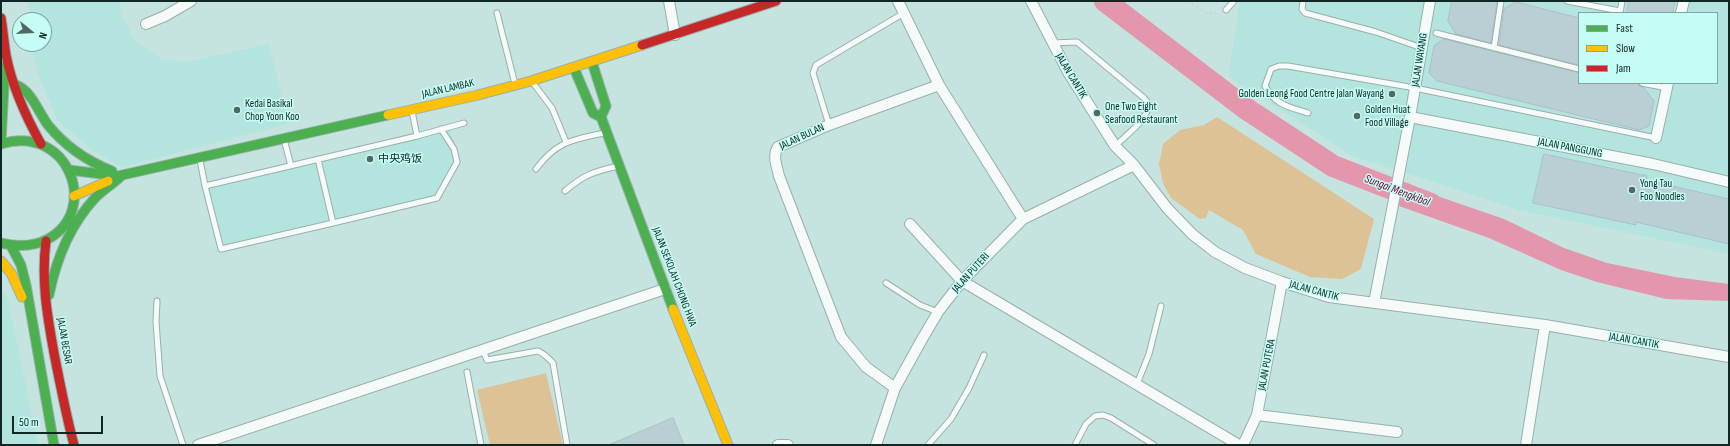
<!DOCTYPE html>
<html>
<head>
<meta charset="utf-8">
<style>
  body { margin:0 }
  #map { position:relative; width:1730px; height:446px; overflow:hidden; background:#c5e3df; font-family:"Sofia Sans Condensed",sans-serif }
  canvas { display:block }
  .frame { position:absolute; inset:0; border:2px solid #112724; pointer-events:none }
  .legend { position:absolute; left:1578px; top:12px; width:140px; height:72px; box-sizing:border-box; background:#c5fdf5; border:1px solid #7da7a1; margin:0; padding:5px 7px; list-style:none; font-size:12px; color:#112724 }
  .legend li { display:flex; align-items:center; gap:8px; height:20px }
  .legend b { width:20px; border:1px solid #7da7a1 }
  .north { position:absolute; left:12px; top:12px; width:40px; height:40px; box-sizing:border-box; background:#c5fdf5; border:1px solid #7da7a1; border-radius:50%; rotate:108deg; font-size:11px; font-weight:700; line-height:16px; text-align:center; color:#112724 }
  .north::after { content:''; display:block; margin:auto; width:14px; height:18px; background:#506965; clip-path:polygon(50% 0,100% 100%,50% 72%,0 100%) }
  .scale { position:absolute; left:12px; top:416px; width:91px; height:18px; box-sizing:border-box; border:2px solid #112724; border-top:0; padding-left:5px; font-size:12px; line-height:14px; white-space:nowrap; color:#112724; -webkit-text-stroke:3px #c5fdf5; paint-order:stroke }
</style>
</head>
<body>
<div id="map">
<canvas width="1730" height="446"></canvas>
<div class="frame"></div>
<ul class="legend">
<li><b style="height:5px;background:#4caf50"></b>Fast</li>
<li><b style="height:5px;background:#ffc107"></b>Slow</li>
<li><b style="height:5px;background:#c62828"></b>Jam</li>
</ul>
<div class="north">N</div>
<div class="scale">50 m</div>
</div>
<script>
const context = document.querySelector('canvas').getContext('2d');
context.lineJoin = 'round';
function fillPath(path, color) {
  context.fillStyle = color;
  context.fill(path, 'evenodd');
}
function stroke(path, color, width, dash) {
  context.strokeStyle = color;
  context.lineWidth = width;
  context.lineCap = dash ? 'butt' : 'round';
  context.setLineDash(dash || []);
  context.stroke(path);
}
function drawText(font, color, halo, rows, align = 'center') {
  context.font = font + ' "Sofia Sans Condensed","Noto Sans SC",sans-serif';
  context.lineWidth = 3;
  context.setLineDash([]);
  context.textBaseline = 'middle';
  context.strokeStyle = halo;
  context.fillStyle = color;
  for (const [text, x, y, turn = 0] of rows) {
    context.save();
    context.translate(x, y);
    context.rotate((+turn || 0) * Math.PI / 180);
    context.textAlign = isNaN(turn) ? turn : align;
    if (halo) context.strokeText(text, 0, 0);
    context.fillText(text, 0, 0);
    context.restore();
  }
}
fillPath(new Path2D(`
  M28 1H120L121 15 136 42 163 60 188 62 269 44 288 124 121 167 92 150 58 121 35 67 32 44H44V20H30Z
  M1240 1H1729V254L1519 210 1350 155 1228 76ZM1579 13H1717V83H1579Z
  M449 125 459 162 438 201 218 252 201 184Z
  M1 290 7 296 38 445H1Z`), '#b3e5de');
fillPath(new Path2D(`
  M1217 117 1374 219 1361 269 1342 279 1310 277 1256 254 1243 230 1209 210 1206 218 1200 219 1171 198 1163 183 1159 164 1163 144 1180 130 1204 125Z
  M546 373 563 445H490L477 390Z`), '#ddc296');
fillPath(new Path2D(`
  M1405 185 1504 219 1564 248 1607 263 1675 277 1729 284V301L1666 299 1597 282 1561 270 1489 238 1399 206Z`), '#e496ad');
stroke(new Path2D(`
  M1105 1 1245 108 1333 166 1431 204`), '#e496ad', 22);
const building = new Path2D(`
  M1452 1H1497L1491 43 1456 34 1448 21Z
  M1629 1H1675L1673 13H1627Z
  M1516 2 1579 18V65L1499 45 1504 9Z
  M1444 39 1579 73V83H1638L1640 86 1644 88 1654 101 1649 126 1639 130 1437 81 1429 73 1434 46Z
  M1544 154 1647 176 1646 180 1729 199V244L1636 222V225L1533 203Z
  M673 418 684 445H609Z`);
fillPath(building, '#bacfd4');
stroke(building, '#acc0c5', 1);
const lane = new Path2D(`
  M1303 1 1302 9 1305 13 1376 32 1422 48
  M1567 1 1620 11
  M1226 10 1234 1
  M497 13 515 84
  M1620 13 1622 1
  M1436 33 1579 69
  M1052 43 1077 42 1144 98 1149 104C1147 121 1126 135 1115 146
  M1494 48 1501 1
  M533 83 552 108 566 142
  M1642 83 1667 88
  M1308 113C1289 107 1275 105 1265 86L1271 69 1279 66H1288L1415 88 1656 138
  M829 125 813 73 816 65 904 13
  M417 136 464 123
  M284 139 291 166
  M318 159 333 223 437 198 457 162 454 149 441 129
  M200 160 205 186 417 136 412 111
  M536 169C557 141 572 140 604 133
  M205 186 221 249 333 223
  M565 191C585 174 593 172 618 166
  M886 283 920 305 938 312
  M157 301 156 322 160 376 183 445
  M483 350 487 360 538 351C545 354 548 358 553 363L567 445
  M467 372 481 445
  M1137 384 1149 354 1161 306
  M928 445 951 419 969 388 984 355
  M1075 445 1086 424 1095 416 1103 415 1111 418 1154 445`);
const street = new Path2D(`
  M669 1 675 35
  M898 1 939 85
  M1031 1 1068 72 1115 146 1134 165 1167 208 1192 234 1215 252 1245 268 1282 282 1329 297 1545 325 1729 357
  M1681 13 1684 1
  M146 24 165 16 191 1
  M1410 117 1653 164 1729 182
  M1656 138 1668 83
  M910 224 962 281 1239 445
  M1374 303 1410 117 1430 1
  M895 388 866 367 841 337 779 176C777 166 772 156 778 147L829 125 939 85 1023 219
  M1257 415 1397 432
  M198 445 665 289
  M778 445H788
  M876 445 895 388 921 341 938 312 962 281 1023 219 1134 165
  M1243 445 1257 415 1282 282
  M1526 445 1545 325`);
const fast = new Path2D(`
  M592 62 606 106 601 117 673 309
  M574 68 593 113 601 117
  M16 85C32 91 38 112 48 125 65 146 87 161 112 171
  M1 142 5 66
  M1 144C68 123 101 210 48 239 33 247 18 247 1 243
  M69 170 118 176 388 115
  M11 246 21 265 26 285 54 445
  M49 295C56 260 70 225 95 198 103 190 113 184 121 176`);
const slow = new Path2D(`
  M388 115 478 95 531 81 642 45
  M74 196 108 181
  M1 261 11 273 22 297
  M673 309 728 445`);
const jam = new Path2D(`
  M1 18C3 30 4 43 6 55 12 86 26 117 41 144
  M642 45 776 1
  M46 241C41 279 47 315 54 353 60 384 66 415 74 445`);
stroke(lane, '#98b0ac', 7);
stroke(street, '#98b0ac', 12);
stroke(fast, '#98b0ac', 11);
stroke(slow, '#98b0ac', 11);
stroke(jam, '#98b0ac', 11);
stroke(new Path2D(`
  M1188 1 1206 13H1219`), '#cbd4d2', 2, [2, 3]);
stroke(lane, '#f6fbfa', 5);
stroke(street, '#f6fbfa', 10);
stroke(fast, '#4caf50', 9);
stroke(slow, '#ffc107', 9);
stroke(jam, '#c62828', 9);
for (const [x, y, r, color] of [
  [1392,94,4,"#506965"],
  [237,110,4,"#506965"],
  [1097,113,4,"#506965"],
  [1357,116,4,"#506965"],
  [370,159,4,"#506965"],
  [1632,190,4,"#506965"]
]) {
  const dot = new Path2D();
  dot.arc(x, y, r, 0, 2 * Math.PI);
  context.fillStyle = color;
  context.fill(dot);
  stroke(dot, '#c5fdf5', 1.5);
}
drawText('11px', '#112724', '#c5fdf5', [
  ["JALAN WAYANG",1420,60,-81],
  ["JALAN CANTIK",1071,76,59],
  ["JALAN LAMBAK",448,89,-13],
  ["JALAN BULAN",802,137,-25],
  ["JALAN PANGGUNG",1570,148,11],
  ["JALAN PUTERI",971,273,-48],
  ["JALAN SEKOLAH CHONG HWA",674,277,69],
  ["JALAN CANTIK",1314,291,15],
  ["JALAN BESAR",64,341,80],
  ["JALAN CANTIK",1634,341,10],
  ["JALAN PUTERA",1267,365,-79]
]);
drawText('11px', '#112724', '#c5fdf5', [
  ["Golden Leong Food Centre Jalan Wayang",1384,94,"right"],
  ["Kedai Basikal",245,104],
  ["Chop Yoon Koo",245,117],
  ["One Two Eight",1105,107],
  ["Seafood Restaurant",1105,120],
  ["Golden Huat",1365,110],
  ["Food Village",1365,123],
  ["中央鸡饭",378,159],
  ["Yong Tau",1640,184],
  ["Foo Noodles",1640,197]
], 'left');
drawText('italic 12px', '#790136', '#c5fdf5', [
  ["Sungai Mengkibol",1397,191,21]
]);
</script>
</body>
</html>
